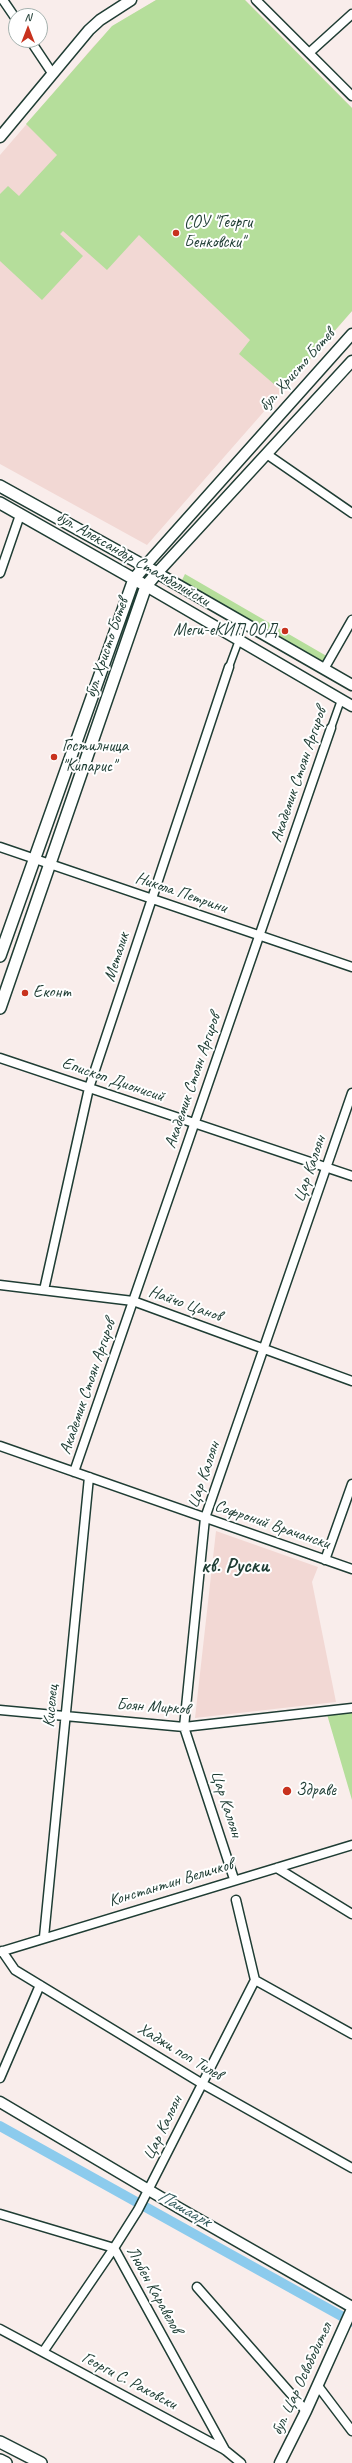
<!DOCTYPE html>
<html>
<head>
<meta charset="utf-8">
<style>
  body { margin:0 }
  #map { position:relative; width:352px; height:2463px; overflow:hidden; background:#f9edeb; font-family:Caveat,sans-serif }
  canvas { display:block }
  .north { position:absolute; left:8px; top:8px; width:40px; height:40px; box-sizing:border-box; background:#fff; border:1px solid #a5b1ae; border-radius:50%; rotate:0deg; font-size:11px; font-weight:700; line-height:16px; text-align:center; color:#1f3d34 }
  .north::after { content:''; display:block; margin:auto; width:14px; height:18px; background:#c8321e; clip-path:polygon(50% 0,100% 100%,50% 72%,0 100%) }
</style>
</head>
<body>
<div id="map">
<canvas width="352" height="2463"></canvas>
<div class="north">N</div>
</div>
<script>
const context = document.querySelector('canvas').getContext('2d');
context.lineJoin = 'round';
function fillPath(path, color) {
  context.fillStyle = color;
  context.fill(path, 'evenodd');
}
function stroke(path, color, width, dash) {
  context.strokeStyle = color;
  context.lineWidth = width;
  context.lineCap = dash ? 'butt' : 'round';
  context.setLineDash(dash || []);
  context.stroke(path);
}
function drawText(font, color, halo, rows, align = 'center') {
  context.font = font + ' Caveat,sans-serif';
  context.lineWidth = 4;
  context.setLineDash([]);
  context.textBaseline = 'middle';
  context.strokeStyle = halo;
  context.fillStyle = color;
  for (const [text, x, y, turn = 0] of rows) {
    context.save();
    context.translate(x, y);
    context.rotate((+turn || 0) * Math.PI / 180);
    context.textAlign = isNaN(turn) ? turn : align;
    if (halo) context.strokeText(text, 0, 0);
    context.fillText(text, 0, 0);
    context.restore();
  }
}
fillPath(new Path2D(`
  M156 0H245L352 108V311L147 545 0 464V155L93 47 113 26Z
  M216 1531 318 1567 312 1582 336 1702 195 1718Z`), '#f2d8d4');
fillPath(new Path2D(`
  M156 0H245L352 108V311L282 391 239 354 250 340 139 235 107 270 63 231 60 234 83 256 42 300 0 261V194L8 186 19 196 57 155 26 124 112 26Z
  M185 574 330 658 324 669 179 586Z
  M352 1708V1800L326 1711Z`), '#b5de9b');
stroke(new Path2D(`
  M0 2126 352 2322`), '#8ccbed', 10);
const pedestrian = new Path2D(`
  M229 667 239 640
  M331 728 341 700`);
const minor = new Path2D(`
  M3 0 16 19
  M256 0 352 96
  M30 40 52 73
  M309 53 352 14
  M268 455 352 513
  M0 573 20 515
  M324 669 352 620
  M0 847 352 967
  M0 1058 352 1176
  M0 1285 133 1301 352 1381
  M44 1290 89 1088 229 667
  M0 1446 352 1569
  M74 1472 331 728
  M325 1560 352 1484
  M0 1710 184 1727 352 1708
  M277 1868 352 1914
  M234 1879 184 1727 205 1518 352 1093
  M44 1937 89 1477
  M2 1951 15 1970 201 2083 352 2168
  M0 1952 352 1845
  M255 1980 352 2034
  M0 2078 40 1985
  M0 2214 114 2248 225 2450
  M197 2287 306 2411
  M0 2329 225 2450 241 2463
  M43 2352 114 2248 138 2210 255 1980 236 1900
  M318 2386 352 2431`);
const tertiary = new Path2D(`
  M0 137 89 30 100 20 131 0
  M352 361 157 573 352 685
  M145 566 352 334
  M146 586 352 706
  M0 2102 179 2208 352 2307
  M280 2463 306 2411 352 2309`);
const secondary = new Path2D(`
  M0 486 157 573 146 586 0 1008
  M0 503 141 583
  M0 956 134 579 145 566
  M0 2442 41 2463
  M0 2460 6 2463`);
stroke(pedestrian, '#1f3d34', 9);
stroke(minor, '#1f3d34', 11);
stroke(tertiary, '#1f3d34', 13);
stroke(secondary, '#1f3d34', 14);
stroke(pedestrian, '#fff', 6);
stroke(minor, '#fff', 8);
stroke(tertiary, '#fff', 10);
stroke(secondary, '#fff', 11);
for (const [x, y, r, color] of [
  [176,233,4,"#c8321e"],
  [285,631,4,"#c8321e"],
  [54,757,4,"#c8321e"],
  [25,993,4,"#c8321e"],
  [287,1791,5,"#c8321e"]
]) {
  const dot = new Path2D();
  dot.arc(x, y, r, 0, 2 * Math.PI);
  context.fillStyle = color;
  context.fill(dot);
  stroke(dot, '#fff', 1.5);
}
drawText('17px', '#1f3d34', '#fff', [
  ["СОУ \"Георги",184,223],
  ["Бенковски\"",184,243],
  ["Меги-еКИП ООД",277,631,"right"],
  ["Гостилница",62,747],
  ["\"Кипарис\"",62,767],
  ["Еконт",33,993],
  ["Здраве",296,1791]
], 'left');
drawText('17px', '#1f3d34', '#fff', [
  ["бул. Христо Ботев",297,370,-48],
  ["бул. Александър Стамболийски",133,559,30],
  ["бул. Христо Ботев",107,648,-71],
  ["Академик Стоян Аргиров",299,775,-71],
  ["Никола Петрини",181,893,19],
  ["Металик",117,957,-72],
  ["Епископ Дионисий",113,1080,19],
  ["Академик Стоян Аргиров",193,1081,-71],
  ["Цар Калоян",310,1169,-71],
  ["Найчо Цанов",185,1304,20],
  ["Академик Стоян Аргиров",88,1387,-71],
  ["Цар Калоян",204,1475,-71],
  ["Софроний Врачански",272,1525,19],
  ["Киселец",51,1706,-84],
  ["Боян Мирков",153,1707,4],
  ["Цар Калоян",226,1804,72],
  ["Константин Величков",171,1883,-17],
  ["Хаджи поп Тилев",180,2052,31],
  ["Цар Калоян",163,2128,-64],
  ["Любен Каравелов",154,2290,61],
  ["бул. Цар Освободител",302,2379,-65],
  ["Георги С. Раковски",129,2381,28]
]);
drawText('italic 18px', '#3a6062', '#fff', [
  ["Пашаарк",184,2209,29]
]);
drawText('bold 21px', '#1f3d34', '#fff', [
  ["кв. Руски",235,1566]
]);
</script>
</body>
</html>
